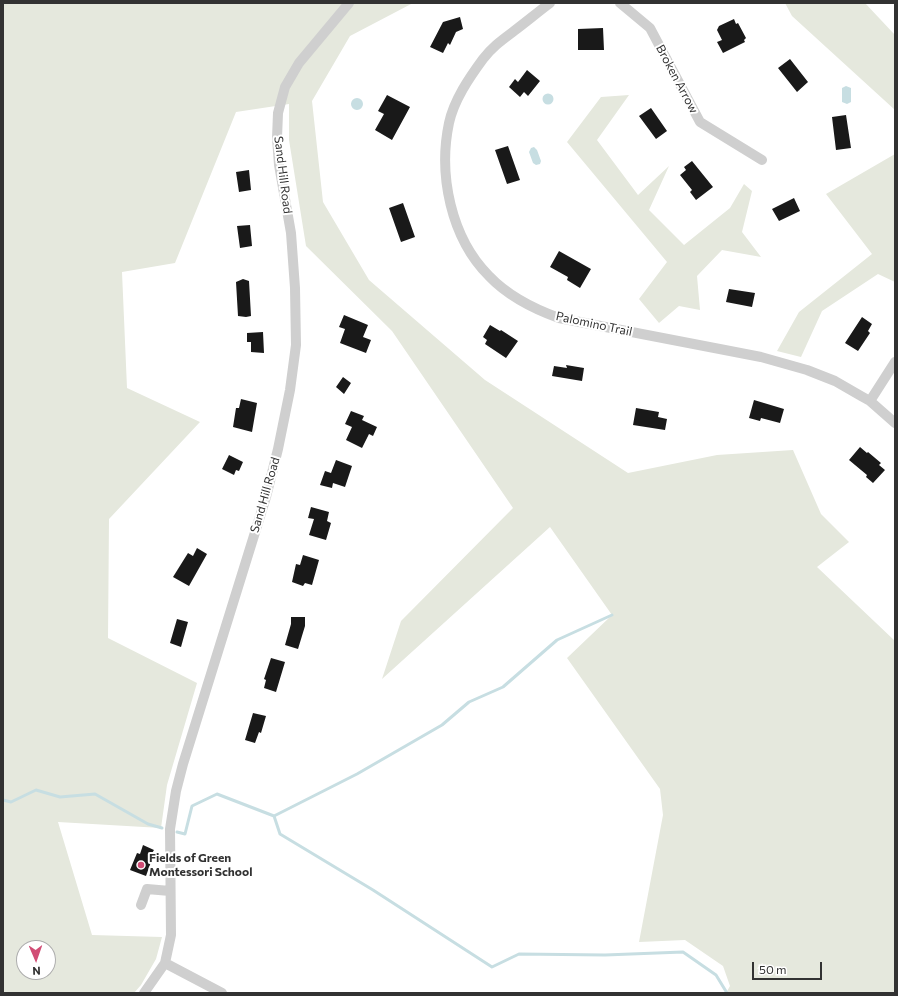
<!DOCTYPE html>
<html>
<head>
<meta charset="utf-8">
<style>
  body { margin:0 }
  #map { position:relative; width:898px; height:996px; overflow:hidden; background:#fff; font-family:Commissioner,sans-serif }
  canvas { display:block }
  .frame { position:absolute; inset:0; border:4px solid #323232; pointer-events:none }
  .north { position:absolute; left:16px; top:940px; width:40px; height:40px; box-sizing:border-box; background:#fff; border:1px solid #adadad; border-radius:50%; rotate:178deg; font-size:11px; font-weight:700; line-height:16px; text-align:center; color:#323232 }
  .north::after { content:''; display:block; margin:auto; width:14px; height:18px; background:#d14d75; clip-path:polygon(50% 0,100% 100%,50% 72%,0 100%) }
  .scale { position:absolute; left:752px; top:962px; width:70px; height:18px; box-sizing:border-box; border:2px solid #323232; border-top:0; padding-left:5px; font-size:12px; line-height:14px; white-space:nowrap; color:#323232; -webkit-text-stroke:3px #fff; paint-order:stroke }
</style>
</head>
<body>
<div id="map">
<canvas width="898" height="996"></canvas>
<div class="frame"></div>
<div class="north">N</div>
<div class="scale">50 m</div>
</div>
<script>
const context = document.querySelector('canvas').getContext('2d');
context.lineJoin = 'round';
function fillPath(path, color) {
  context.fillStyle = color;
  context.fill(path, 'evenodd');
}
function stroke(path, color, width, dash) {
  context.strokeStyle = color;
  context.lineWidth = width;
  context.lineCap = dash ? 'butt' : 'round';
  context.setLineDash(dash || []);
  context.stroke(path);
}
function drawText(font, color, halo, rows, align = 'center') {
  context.font = font + ' Commissioner,sans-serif';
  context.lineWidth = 4;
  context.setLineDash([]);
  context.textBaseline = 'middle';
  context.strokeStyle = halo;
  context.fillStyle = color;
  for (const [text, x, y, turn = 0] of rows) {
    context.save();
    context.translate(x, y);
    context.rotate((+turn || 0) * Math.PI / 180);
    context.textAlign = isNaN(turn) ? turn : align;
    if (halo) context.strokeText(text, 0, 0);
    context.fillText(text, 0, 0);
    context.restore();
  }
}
fillPath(new Path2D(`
  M3 3H413L350 36 312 101 323 202 369 280 485 380 628 473 717 455 793 450 821 514 849 542 817 567 895 641V993H726L730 986 723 966 685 940 639 942 663 815 660 789 567 658 612 615 550 527 382 679 401 621 513 508 392 331 306 246 289 140V104L236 112 175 263 122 272 127 388 200 422 109 519 108 638 197 683 167 785 161 828 58 822 92 935 162 937 156 959 141 985 134 993H3ZM24 948H48V972H24Z
  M785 3H865L895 35V110L792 16Z
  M629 95 597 140 638 195 669 166 649 210 684 245 730 208 744 184 752 191 742 232 761 257 722 250 697 276 700 310 679 306 659 323 639 299 667 262 567 142 601 97Z
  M895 154V282L878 274 822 311 801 357 777 351 799 312 872 254 826 194Z`), '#e5e8dd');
fillPath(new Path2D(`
  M846 86 851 88V102L847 104 842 102V88Z
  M542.5 99a5.5 5.5 0 1 1 11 0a5.5 5.5 0 1 1-11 0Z
  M351 104a6 6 0 1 1 12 0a6 6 0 1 1-12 0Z
  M534 147 537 150 541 161 540 164 536 165 533 163 529 152 531 148Z`), '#c7dee2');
stroke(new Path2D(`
  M3 800 11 802 36 790 60 797 95 794 148 824 162 828
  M274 816 280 834 373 890 492 967 519 954 605 955 683 952 716 975 727 993
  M177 832 185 834 192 806 217 794 274 816 357 774 442 725 469 702 503 687 557 640 612 615`), '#c7dee2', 3);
fillPath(new Path2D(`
  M460 17 463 29 456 32 450 45 448 43 443 53 430 47 443 22Z
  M734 19 736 24 738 23 746 38 744 40 745 42 723 53 717 42 722 40 717 30 719 26Z
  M603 28 604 50H578V29Z
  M790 59 808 82 797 92 778 68Z
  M527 70 540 81 528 96 524 92 520 97 509 87 515 79 518 82Z
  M387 95 410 107 392 140 375 130 384 114 378 111Z
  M651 108 667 131 656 139 639 116Z
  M846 115 851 148 836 150 832 117Z
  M508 146 520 180 507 184 495 150Z
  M692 161 713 187 696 200 690 192 692 190 680 175 686 170 684 167Z
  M249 170 251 190 239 192 236 172Z
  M794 198 800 211 779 221 772 209Z
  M403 203 415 237 401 242 389 208Z
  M250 225 252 246 240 248 237 226Z
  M559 251 591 269 580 288 567 280 568 277 550 267Z
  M243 279 249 281 251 316 246 317 238 316 236 282Z
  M729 289 755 293 752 307 726 302Z
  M344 315 368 325 363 337 371 340 366 353 340 343 345 329 339 327Z
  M862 317 872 324 868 331 870 333 858 351 845 343Z
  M490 325 500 331 501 330 518 341 506 358 485 344 487 340 483 337Z
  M263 332 264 353 251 352V342H247V333Z
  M566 365 584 368 582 381 552 376 554 366 567 368Z
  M343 377 351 383 344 394 336 387Z
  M241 399 257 403 252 432 233 427 236 408H239Z
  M754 400 784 409 780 423 761 418 760 421 749 418Z
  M636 408 659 412 658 417 667 419 665 430 633 425Z
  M351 411 364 416 362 420 377 427 373 436 369 434 362 448 346 440 352 427 345 424Z
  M860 447 867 453 868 452 881 463 879 465 885 470 873 483 866 477 867 475 849 460Z
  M229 455 243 462 239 471 236 470 234 475 222 469Z
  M336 460 352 466 345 487 333 483 332 488 320 485 325 471 331 473Z
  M311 507 329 512 327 521 331 523 326 540 309 535 314 519 308 518Z
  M197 548 207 554 189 586 173 577 188 553 193 556Z
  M303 555 319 560 312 585 305 583 303 586 292 582 296 564 300 565Z
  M291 617H305V626L298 649 285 645 291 624Z
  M177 619 188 622 181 647 170 643Z
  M271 658 285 662 276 692 264 688 266 680 264 679Z
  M253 713 266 716 261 733 259 732 255 743 245 740Z
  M143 845 154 850 149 858 152 859 146 876 130 870 137 853 140 854Z`), '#191919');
stroke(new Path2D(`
  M550 3C538 12 526 22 514 31 502 40 492 47 483 59 469 78 454 100 449 123 438 175 451 238 489 276 508 296 534 309 559 318L730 351 761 357 807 370 835 381 861 396 870 401 895 423
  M620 3 650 28 700 122 762 160
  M870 401 895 362
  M141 905 147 889 170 891
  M165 963 222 993
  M144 993 165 963 171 935 170 829 176 791 183 764 266 497 278 449 290 390 296 345 295 288 291 233 279 165 277 138 278 113 285 87 299 63 349 3`), '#cfcfcf', 10);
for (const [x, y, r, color] of [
  [141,865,4,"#d14d75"]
]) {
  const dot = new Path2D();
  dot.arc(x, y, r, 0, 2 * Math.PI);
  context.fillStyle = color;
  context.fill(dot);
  stroke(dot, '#fff', 1.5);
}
drawText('12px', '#323232', '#fff', [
  ["Broken Arrow",677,79,62],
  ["Sand Hill Road",283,175,83],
  ["Palomino Trail",594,324,12],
  ["Sand Hill Road",265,495,-74]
]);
drawText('bold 12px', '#323232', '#fff', [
  ["Fields of Green",149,858],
  ["Montessori School",149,872]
], 'left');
</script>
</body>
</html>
